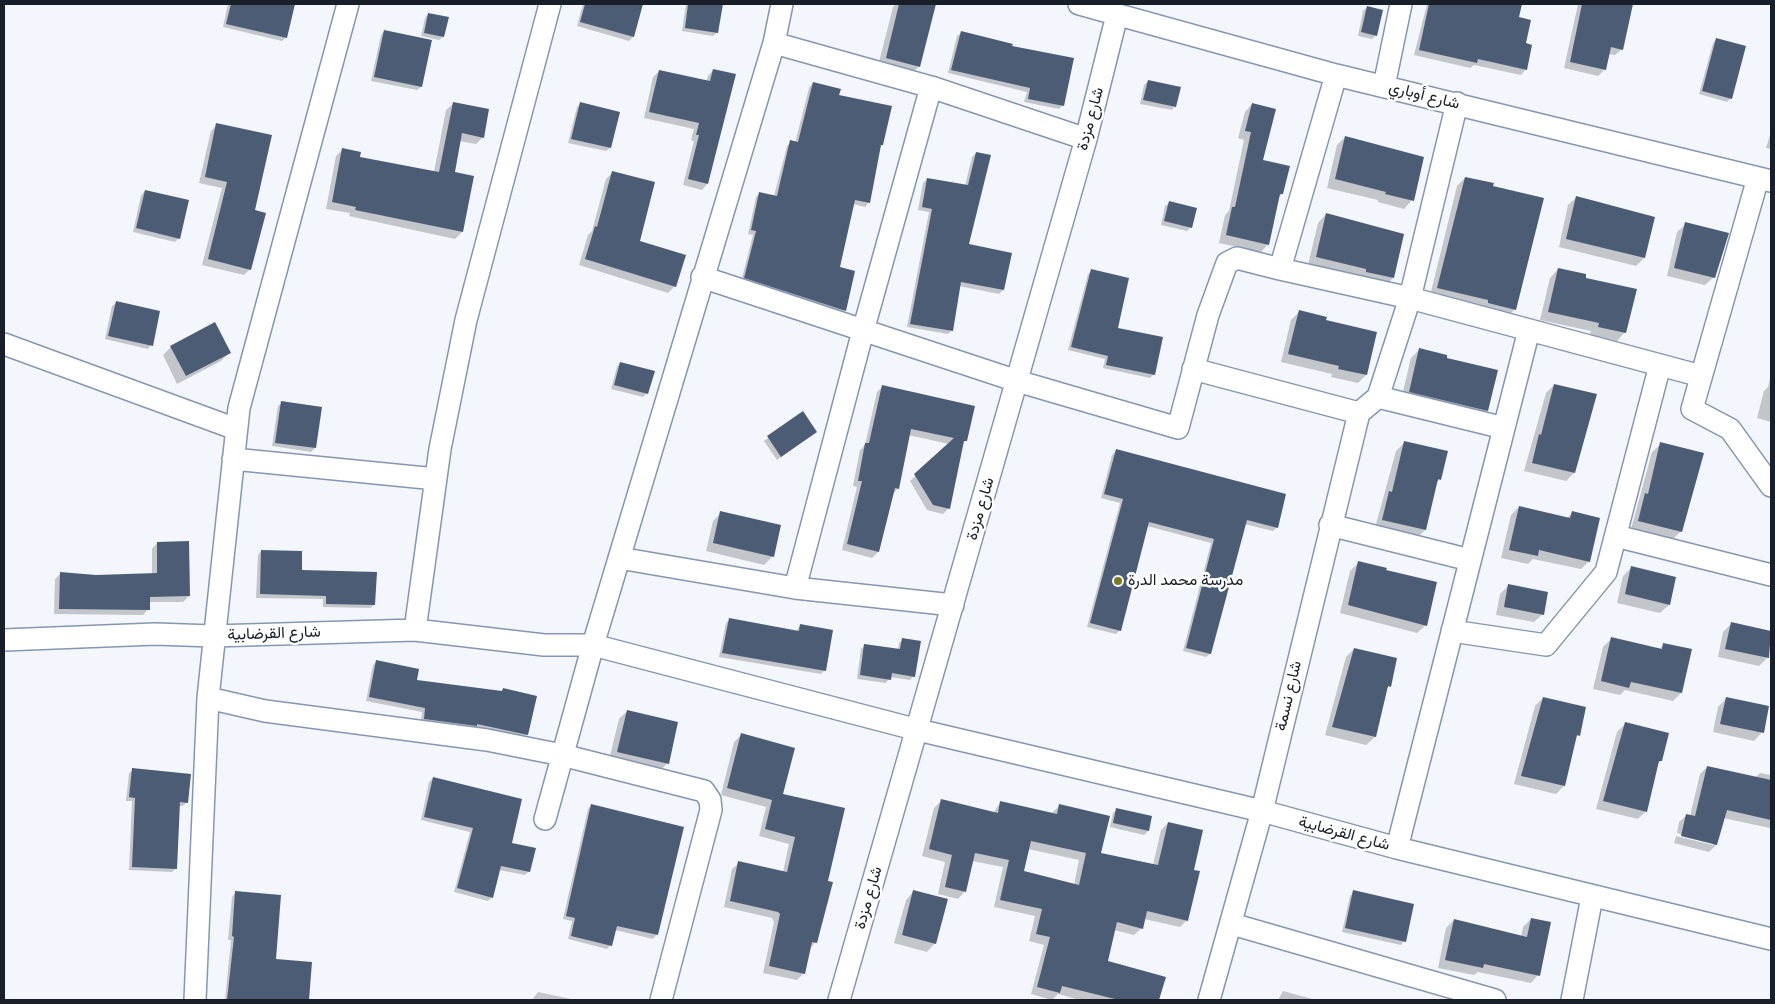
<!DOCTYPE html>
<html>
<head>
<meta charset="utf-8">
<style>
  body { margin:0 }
  #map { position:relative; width:1775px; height:1004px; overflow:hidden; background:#f3f7fd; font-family:"Source Serif 4",serif }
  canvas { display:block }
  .frame { position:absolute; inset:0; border:5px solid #181f29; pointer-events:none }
</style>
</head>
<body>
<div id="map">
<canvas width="1775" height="1004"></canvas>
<div class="frame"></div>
</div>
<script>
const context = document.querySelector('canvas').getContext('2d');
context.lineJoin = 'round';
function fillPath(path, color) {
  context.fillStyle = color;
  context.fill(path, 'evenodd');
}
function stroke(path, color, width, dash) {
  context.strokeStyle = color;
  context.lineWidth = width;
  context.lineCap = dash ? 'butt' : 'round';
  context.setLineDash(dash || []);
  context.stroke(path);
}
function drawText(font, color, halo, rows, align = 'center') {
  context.font = font + ' "Source Serif 4",Vazirmatn,serif';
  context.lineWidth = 5;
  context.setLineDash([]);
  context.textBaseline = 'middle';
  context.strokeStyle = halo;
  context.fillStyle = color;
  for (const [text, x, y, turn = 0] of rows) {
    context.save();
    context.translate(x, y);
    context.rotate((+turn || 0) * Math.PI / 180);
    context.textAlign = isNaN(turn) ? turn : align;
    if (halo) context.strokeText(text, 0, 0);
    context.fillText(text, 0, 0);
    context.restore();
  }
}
fillPath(new Path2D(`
  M228 4H293L286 37 282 41 223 27Z
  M583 4H642L633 37 629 41 577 26Z
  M686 4H721L717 33 713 36 682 31Z
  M896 4H923L934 6 919 66 911 75 878 66 893 7Z
  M1427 4H1520L1517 18 1525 44 1526 69 1521 75 1474 65 1470 68 1414 55Z
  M1578 4H1632L1622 49 1615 55 1608 54 1605 69 1598 76 1564 68Z
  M1367 7 1376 35 1372 39 1358 36 1363 11Z
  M428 14 443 37 439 40 421 36 425 18Z
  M384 31 421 87 417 90 371 81 381 35Z
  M961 33 1011 47 1063 105 1059 109 1024 102 1027 92 948 73 957 36Z
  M1716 39 1731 98 1727 102 1699 94 1713 43Z
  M713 70 735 75 707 184 702 190 683 185 694 141 691 140 694 129 644 118 653 77 659 71 706 82 708 76Z
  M1148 81 1175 106 1172 110 1140 104 1144 85Z
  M813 83 838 96 882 145 879 148 869 202 865 207 853 204 839 268 844 310 840 315 741 282 753 235 748 234 756 197 760 193 774 196 787 146 791 142 795 143 809 88Z
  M453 104 483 137 476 144 459 141 454 173 462 232 455 239 349 216 350 213 326 209 336 156 342 150 358 158 434 172 446 110Z
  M580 104 610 148 606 151 568 143 577 107Z
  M1252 104 1261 161 1282 194 1278 198 1268 244 1261 252 1219 243 1225 215 1229 211 1244 140 1238 138 1245 112Z
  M217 125 254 211 250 269 244 275 202 265 222 188 199 183 211 131Z
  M1771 132V149L1766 148Z
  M1345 137 1412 200 1404 209 1378 202V200L1327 188 1337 145Z
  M976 153 967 245 1011 254 1003 290 999 294 959 286 952 330 948 334 907 327 929 212 918 210 923 183 927 179 965 186 972 157Z
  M613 172 639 241 675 286 668 293 579 265 588 235 592 231 606 179Z
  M1465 178 1515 309 1507 317 1430 296 1457 186Z
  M145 191 179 238 175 242 133 232 141 195Z
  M1577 197 1603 203V206L1644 258 1636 266 1559 247 1568 205Z
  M1169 203 1191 227 1187 231 1161 225 1165 206Z
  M1326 214 1393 278 1385 286 1308 265 1318 223Z
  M1686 224 1714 277 1705 285 1667 276 1677 232Z
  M1558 269 1584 279 1625 332 1617 341 1590 335 1591 331 1540 320 1550 278Z
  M1091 271 1116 329 1154 374 1150 378 1103 368 1105 359 1068 350 1088 274Z
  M116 303 151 345 148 349 105 339 112 306Z
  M1299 312 1325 321 1375 333 1366 375 1358 383 1331 377 1332 374 1281 362 1291 320Z
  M171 347 230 352 221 361 177 384 163 355Z
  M1419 350 1445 359 1487 411 1478 419 1401 400 1411 358Z
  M620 363 647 393 643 397 611 389 617 367Z
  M1771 374V422L1757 418 1764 391 1768 387Z
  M1554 385 1574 473 1566 481 1524 471 1546 393Z
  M883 386 965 441 962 444 949 508 943 514 927 510 910 481 949 444 908 435 898 488 892 495 878 552 872 558 842 550 857 487 853 486 860 450 865 445 877 392Z
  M282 403 320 408 315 448 311 452 272 446 278 406Z
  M802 413 812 435 777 460 764 441Z
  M1405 442 1440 479 1436 483 1425 530 1417 538 1375 528 1396 451Z
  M1661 444 1681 531 1673 539 1631 529 1652 452Z
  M1116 451 1277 527 1273 531 1244 524 1210 654 1206 657 1183 651 1211 543 1147 526 1120 630 1116 634 1087 627 1120 503 1101 498 1112 455Z
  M1519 507 1567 518 1572 513 1589 561 1581 569 1533 559 1528 564 1501 558 1511 515Z
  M721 513 773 556 764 565 706 551 713 521Z
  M157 543 189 596 183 602H148V609L143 615 54 614 55 579 61 573 96 576 152 575V549Z
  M261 551 301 571 374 605 370 608 323 607V599L256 598 258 555Z
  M1359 562 1385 571 1426 625 1417 633 1340 613 1350 571Z
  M1631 568 1669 605 1660 613 1617 603 1623 576Z
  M1508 586 1543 614 1534 622 1496 615 1500 594Z
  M730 619 796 632 800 625 825 670 821 674 719 657 726 623Z
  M1731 624 1771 632 1768 657 1759 666 1718 657 1723 632Z
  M1611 639 1659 650 1664 644 1681 693 1673 701 1625 690 1620 695 1593 689 1603 647Z
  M903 640 914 676 910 680 890 677 886 683 857 679 861 649 865 646 898 650 899 643Z
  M1354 649 1389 686 1385 690 1375 737 1366 745 1325 735 1346 657Z
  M376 662 416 681 527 734 523 738 474 727 472 729 421 723 422 712 366 701 373 665Z
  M1543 698 1578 735 1574 739 1564 786 1556 794 1514 784 1535 706Z
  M1726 699 1762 732 1754 741 1713 732 1718 707Z
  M627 711 668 763 659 771 609 760 619 719Z
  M1625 724 1661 761 1656 765 1646 811 1638 819 1596 809 1617 732Z
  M741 735 782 794 827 882 816 942 810 948 804 973 797 980 763 973 774 922 772 918 724 907 732 869 739 863 783 872 789 844 759 836 766 807 721 795 734 742Z
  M1707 767 1755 778 1760 773 1771 775V827L1770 828 1723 818 1716 845 1709 852 1674 843 1676 836 1713 845V843L1677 833 1679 822 1687 815 1690 816 1700 774Z
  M133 770 187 802 183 806H179L176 868 172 872 129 870 132 801H126L129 773Z
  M433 778 510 844 529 871 525 875 499 870 492 897 488 901 454 892 470 832 421 820 429 782Z
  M941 801 993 813 1001 802 1052 813 1059 806 1100 854 1153 865 1161 830 1168 823 1193 870 1187 920 1180 927 1144 919 1142 928 1134 935 1114 930 1106 962 1164 978 1158 1000H1080L1058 994 1052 1000 1031 994 1044 945 1029 941 1035 916 994 907 1003 867 972 861 965 891 958 899 938 894 945 862 922 856 934 808ZM1028 849 1079 860 1074 885 1023 872Z
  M591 805 682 828 656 935 653 939 615 930 611 945 607 949 568 939 572 921 563 919 588 809Z
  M1116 810 1148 831 1144 835 1110 827 1113 813Z
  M914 891 935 943 927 952 894 943 906 900Z
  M1354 892 1404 941 1401 945 1342 932 1350 896Z
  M235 893 275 960 311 963 307 1000H225L231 940H228L232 897Z
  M1531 919 1538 975 1531 983 1478 972 1474 975 1438 968 1446 928 1454 920 1521 937 1523 927Z
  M1283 991 1316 1000H1278Z
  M538 992 576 1000H532Z`), '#0003');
fillPath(new Path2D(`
  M231 4H295L287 38 226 24Z
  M585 4H643L634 37 580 22Z
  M688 4H723L718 33 685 28Z
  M899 4H936L920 67 886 58Z
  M1429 4H1522L1519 17 1531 20 1526 43 1532 45 1527 70 1478 59 1477 63 1419 50Z
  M1582 4H1633L1623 50 1611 47 1606 70 1570 62Z
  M1367 6 1383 10 1377 36 1361 32Z
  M428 13 449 17 444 37 424 33Z
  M384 30 432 40 422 87 374 77Z
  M961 31 1013 44 1012 46 1074 58 1064 106 1028 99 1030 88 951 70Z
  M1716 38 1746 46 1732 99 1702 91Z
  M713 69 736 74 708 184 688 179 699 135H696L699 123 649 112 659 70 710 81Z
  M1148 80 1181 87 1176 107 1143 100Z
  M813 82 841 89 839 95 892 106 883 145H881L870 203 855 200 840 267 855 271 846 311 744 278 756 231 751 230 759 192 777 196 790 140 798 142Z
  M453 102 489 109 484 138 462 133 455 172 474 176 463 232 355 210 356 207 332 202 342 148 361 152 360 157 439 172Z
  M580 102 620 112 611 148 571 139Z
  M1252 103 1276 109 1263 160 1290 166 1283 194H1280L1269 245 1226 235 1232 207H1235L1251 132 1245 131Z
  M216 123 272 135 255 210 266 213 251 270 208 259 227 182 205 177Z
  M1345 136 1424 157 1414 201 1385 194 1386 192 1335 179Z
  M976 152 991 155 969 244 1012 253 1004 290 961 282 953 331 910 324 932 209 922 207 927 178 968 185Z
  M612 171 655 182 640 241 686 255 676 287 585 259 595 226 597 227Z
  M1465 177 1494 183 1493 186 1544 198 1516 310 1488 303V300L1437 288Z
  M145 190 189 200 180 239 136 228Z
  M1576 196 1655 217 1645 258 1566 239Z
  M1169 201 1197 208 1192 228 1164 221Z
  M1326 213 1404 234 1394 278 1366 272V269L1316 257Z
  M1685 222 1729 233 1715 278 1674 268Z
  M1558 268 1586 274V278L1637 289 1626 333 1598 327 1599 323 1548 312Z
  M1091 269 1129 278 1118 328 1163 337 1155 375 1106 365 1108 356 1071 347Z
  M116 301 160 311 153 346 108 336Z
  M1299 310 1327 317 1326 320 1377 332 1367 375 1338 369 1339 366 1288 354Z
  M215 322 231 353 186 376 170 346Z
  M1419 348 1447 355V358L1498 370 1488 411 1409 392Z
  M620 362 655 371 648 394 614 385Z
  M1554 384 1597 394 1575 473 1532 463 1539 434 1541 435Z
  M882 385 975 406 967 441H964L950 509 933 505 914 474 954 438 911 429 899 489 895 488 879 552 847 544 862 481H858L865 443H869Z
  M281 401 322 407 316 448 275 443Z
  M803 411 817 432 781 457 767 436Z
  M1404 441 1448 451 1441 480 1438 479 1426 530 1382 520 1389 491 1392 492Z
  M1660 442 1704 453 1682 532 1638 521 1645 493 1648 494Z
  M1116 449 1286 494 1278 528 1247 520 1211 654 1186 648 1214 539 1149 522 1121 631 1090 623 1123 499 1104 494Z
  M1519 506 1570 518 1572 511 1600 518 1590 562 1539 550 1538 556 1509 550Z
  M720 511 781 525 774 557 713 543Z
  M189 541 190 596 150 597V610L59 609 60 572 96 575 157 573V542Z
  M261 550 302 551V570L377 572 375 605 326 604V596L260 594Z
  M1358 561 1387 568 1386 570 1437 582 1427 626 1348 605Z
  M1631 566 1676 577 1670 605 1625 594Z
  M1508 584 1548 592 1544 615 1504 607Z
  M729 618 799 631 800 624 833 630 826 671 722 653Z
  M1731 622 1771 631 1769 658 1725 649Z
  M1611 637 1662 649 1663 643 1692 649 1682 693 1631 682 1629 688 1601 681Z
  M902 638 921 641 915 677 892 673 891 680 860 675 864 644 900 649Z
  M1354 648 1397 658 1391 687 1388 686 1376 737 1332 727Z
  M376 660 419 669 417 680 502 691 503 688 537 696 528 735 477 724V726L424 719 425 708 369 697Z
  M1543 697 1586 707 1580 736 1577 735 1565 786 1521 776Z
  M1726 697 1769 706 1764 733 1720 724Z
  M627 710 678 722 669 764 617 752Z
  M1625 722 1669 733 1662 761H1659L1647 812 1603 801Z
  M741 733 795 748 783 794 845 808 828 881 833 882 817 943 812 942 805 974 769 966 780 914 778 912 730 901 738 861 787 872 795 837 765 829 772 800 727 788Z
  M1707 766 1771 780V820L1727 810 1717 845 1681 836 1686 814 1695 816Z
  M132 768 191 774 188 803 180 802 177 869 132 867 135 798 129 797Z
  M433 777 522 799 512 843 536 848 530 872 501 866 493 898 457 888 473 828 424 817Z
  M941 799 998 813 1000 801 1057 814 1059 804 1110 816 1101 853 1158 865 1168 822 1203 830 1194 870 1200 871 1188 921 1147 911 1143 929 1117 922 1108 961 1166 977 1159 1000H1119L1062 986 1060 993 1037 987 1050 937 1036 934 1042 909 1000 900 1009 860 975 853 966 892 945 887 952 855 929 849ZM1031 841 1086 853 1079 885 1024 871Z
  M591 804 684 827 658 935 617 926 612 946 571 936 575 918 566 916Z
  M1116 808 1152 816 1149 831 1113 823Z
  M913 890 948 899 936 944 902 935Z
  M1353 890 1414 904 1406 942 1345 928Z
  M235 891 281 895 276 959 312 962 309 1000H227L234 937 232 936Z
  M1531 918 1551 922 1540 976 1484 964 1483 968 1445 960 1454 919 1527 937Z`), '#4d5c75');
const minor = new Path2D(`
  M1079 4 1336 75 1771 181
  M774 43 931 87 1086 139
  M1384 86 1401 4
  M931 87 863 331 795 588 953 605
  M1758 178 1692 409 1730 429 1771 486
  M1280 269 1410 298 1701 376
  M702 277 1017 381 1178 428 1208 315 1227 263 1237 258 1280 269 1336 75
  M4 344 236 429
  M1193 369 1359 413
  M1378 397 1410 298 1457 103
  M1378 397 1504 428
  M233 459 436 479
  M1330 525 1470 560
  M1616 536 1771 575
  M619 558 795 588
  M415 630 440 449 466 320 550 4
  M1452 631 1546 645 1606 572 1660 365
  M4 640 155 634 213 636 415 630 544 645H593L918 730 1262 811 1397 848 1771 939
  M208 698 265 711 487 740 562 755 704 791 710 800 711 810 661 1000
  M545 819 593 645 774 43 782 4
  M1397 848 1529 330
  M1232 924 1495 1000
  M195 1000 208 698 239 408 348 4
  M839 1000 1086 139 1117 15
  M1209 1000 1262 811 1359 413 1378 397
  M1572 1000 1592 897`);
stroke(minor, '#8696b1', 24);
stroke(minor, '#fff', 21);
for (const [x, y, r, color] of [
  [1118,581,5,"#787b24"]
]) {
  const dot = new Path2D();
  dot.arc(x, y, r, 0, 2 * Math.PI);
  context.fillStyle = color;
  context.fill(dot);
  stroke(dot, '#fff', 2);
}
drawText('16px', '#181f29', '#fff', [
  ["شارع أوباري",1424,96,14],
  ["شارع مزدة",1091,119,-75],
  ["شارع مزدة",981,509,-74],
  ["شارع القرضابية",274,634,-2],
  ["شارع نسمة",1289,696,-77],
  ["شارع القرضابية",1344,834,15],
  ["شارع مزدة",869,898,-74]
]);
drawText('16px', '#181f29', '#fff', [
  ["مدرسة محمد الدرة",1128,581]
], 'left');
</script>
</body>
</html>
